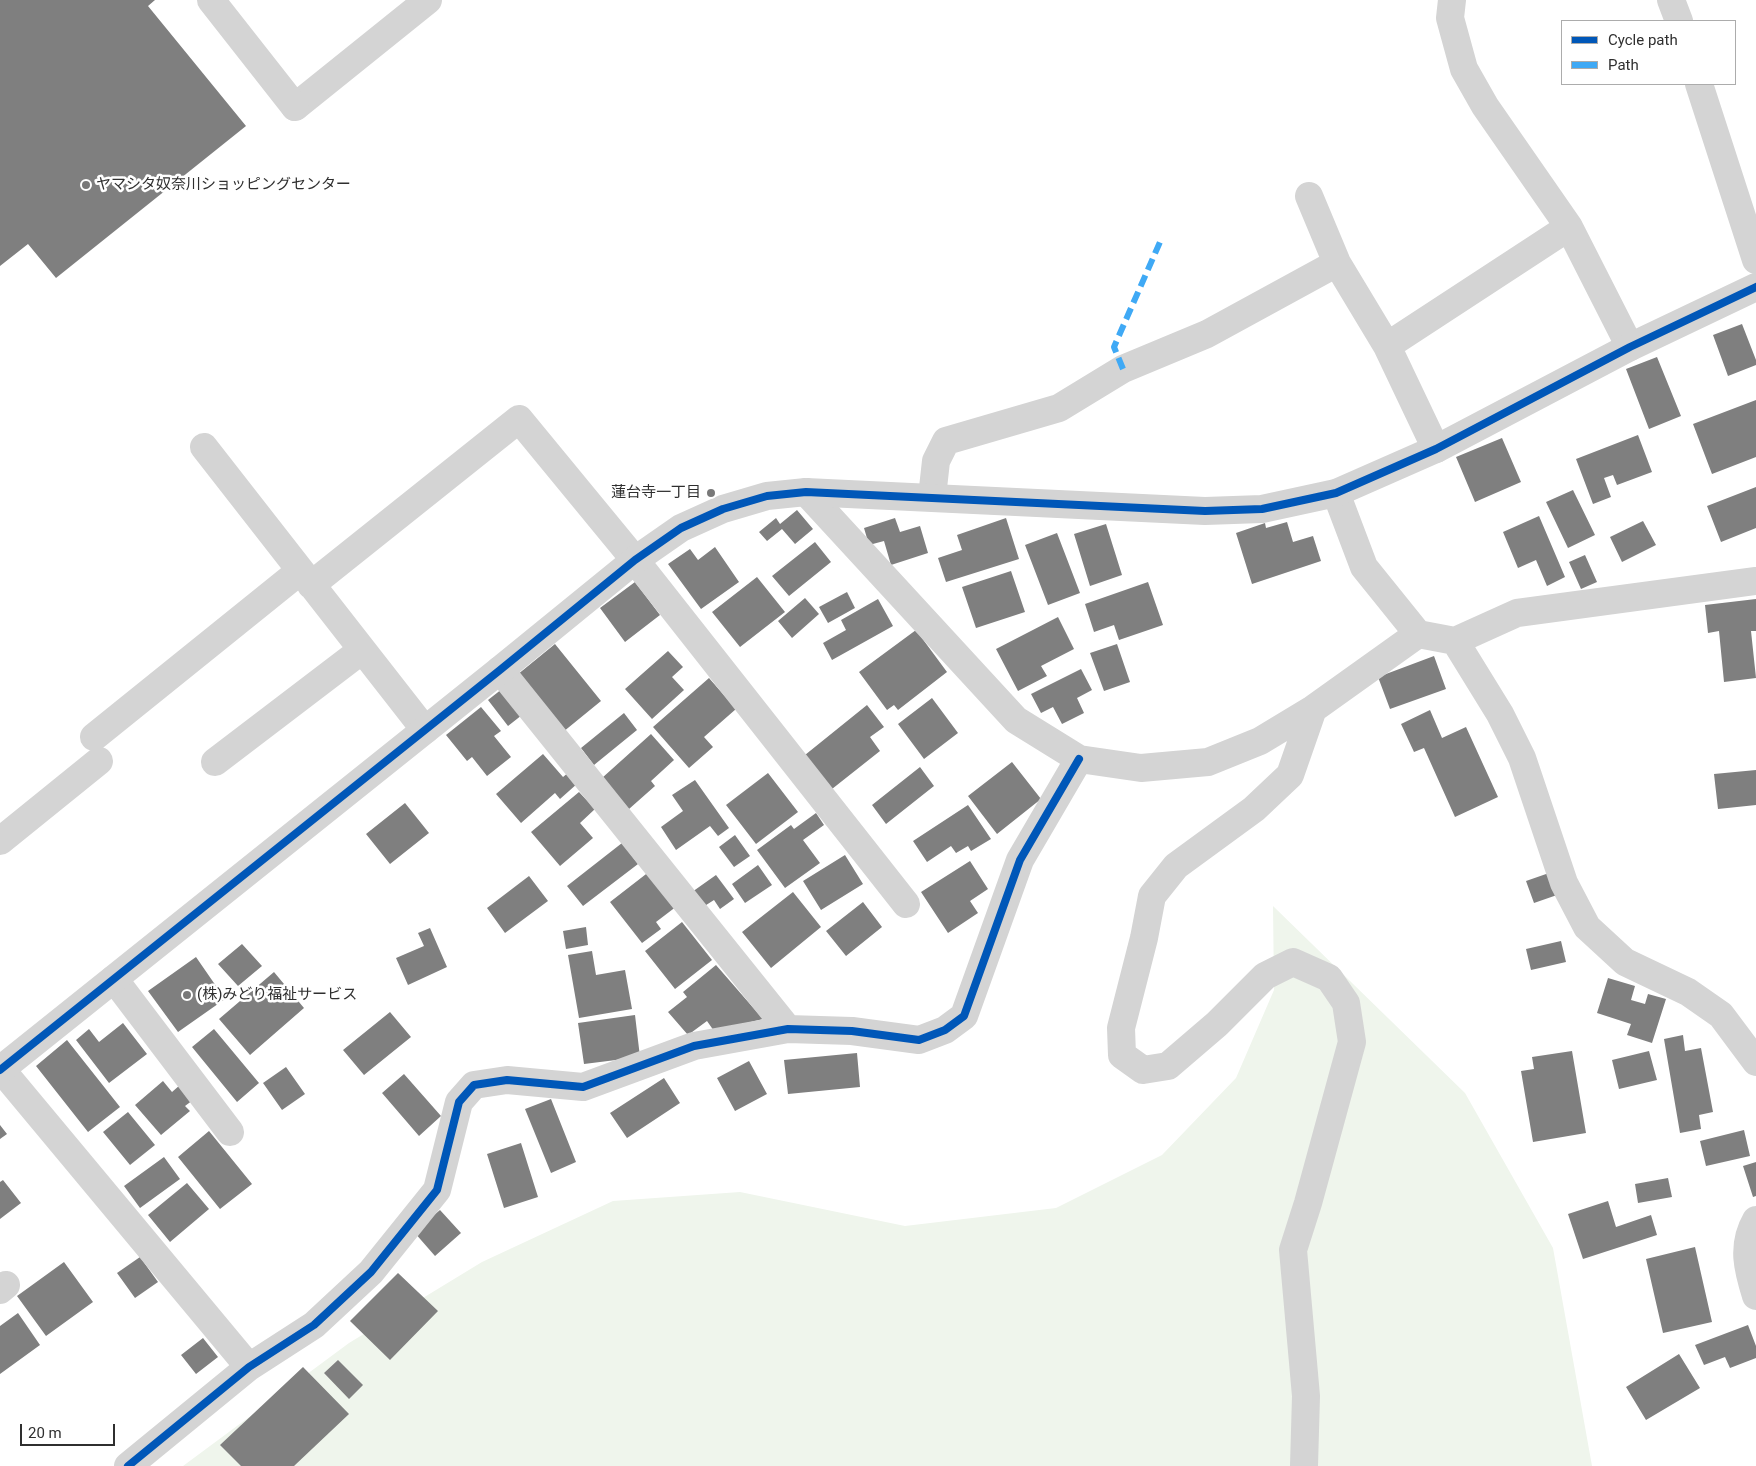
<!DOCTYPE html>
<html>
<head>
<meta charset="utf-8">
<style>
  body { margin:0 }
  #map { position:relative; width:1756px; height:1466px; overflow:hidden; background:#fff; font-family:Roboto,sans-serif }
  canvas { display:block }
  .legend { position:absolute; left:1561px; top:20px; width:175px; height:65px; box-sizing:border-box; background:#fff; border:1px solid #acacac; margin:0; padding:6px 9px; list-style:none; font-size:15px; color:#2f2f2f }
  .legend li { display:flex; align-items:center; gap:10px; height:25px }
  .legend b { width:25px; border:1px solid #acacac }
  .scale { position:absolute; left:20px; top:1424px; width:95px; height:22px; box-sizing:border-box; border:2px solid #2f2f2f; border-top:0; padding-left:6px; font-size:15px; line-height:18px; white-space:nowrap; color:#2f2f2f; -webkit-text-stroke:4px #fff; paint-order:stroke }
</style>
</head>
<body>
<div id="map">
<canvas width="1756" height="1466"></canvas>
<ul class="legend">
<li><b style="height:6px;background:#0057b8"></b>Cycle path</li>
<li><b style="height:6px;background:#3fa9f5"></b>Path</li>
</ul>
<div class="scale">20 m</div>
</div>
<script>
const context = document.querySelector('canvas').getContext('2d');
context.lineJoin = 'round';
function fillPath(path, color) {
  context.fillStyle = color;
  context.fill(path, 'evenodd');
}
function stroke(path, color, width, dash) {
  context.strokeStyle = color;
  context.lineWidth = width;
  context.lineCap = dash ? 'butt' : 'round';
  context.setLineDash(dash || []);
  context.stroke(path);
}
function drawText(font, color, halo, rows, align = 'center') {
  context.font = font + ' Roboto,"Noto Sans JP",sans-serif';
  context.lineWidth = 5;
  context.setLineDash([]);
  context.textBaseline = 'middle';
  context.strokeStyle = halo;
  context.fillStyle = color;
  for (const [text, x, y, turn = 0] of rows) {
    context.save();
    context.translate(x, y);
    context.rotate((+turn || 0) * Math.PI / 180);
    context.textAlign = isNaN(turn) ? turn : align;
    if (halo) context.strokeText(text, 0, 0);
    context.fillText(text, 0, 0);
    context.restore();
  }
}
fillPath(new Path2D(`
  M1273 906 1465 1093 1553 1248 1592 1466H183L349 1343 482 1262 613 1201 740 1192 905 1226 1056 1208 1162 1155 1236 1078 1274 990Z`), '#eff5ec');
fillPath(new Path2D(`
  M0 0H155L148 6 246 126 56 278 28 244 0 266Z
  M1742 324 1756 360V365L1728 376 1713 335Z
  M1657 357 1681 416 1649 429 1626 369Z
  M1756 400V457L1712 474 1693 424Z
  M1638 435 1652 472 1617 485 1613 475 1604 478 1611 497 1593 504 1576 459Z
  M1502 438 1521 482 1475 502 1456 457Z
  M1756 487V528L1721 542 1707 506Z
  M1573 490 1595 535 1568 548 1546 502Z
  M797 510 813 529 795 544 782 529 767 541 759 532 776 518 780 524Z
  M1539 516 1565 577 1547 586 1536 560 1518 568 1503 532Z
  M895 518 900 532 920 526 928 553 891 565 884 541 869 545 864 528Z
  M1006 518 1019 559 946 582 938 558 962 550 957 535Z
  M1643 521 1656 545 1622 562 1610 537Z
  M1287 522 1293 542 1313 536 1321 561 1252 584 1236 533 1265 523 1266 528Z
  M1106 524 1122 575 1090 586 1074 534Z
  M1057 533 1080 593 1048 605 1025 545Z
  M815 542 831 562 789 596 772 576Z
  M715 547 739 582 701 609 668 564 690 549 698 560Z
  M1585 555 1597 582 1581 589 1569 562Z
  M1011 571 1025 612 976 628 962 587Z
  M757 577 785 612 740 647 712 612Z
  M635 582 660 615 625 642 600 608Z
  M1148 582 1163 625 1119 640 1114 625 1094 632 1085 604Z
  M847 592 855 608 828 623 819 607Z
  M805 598 819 614 792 638 778 621Z
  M878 599 893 626 832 660 823 643 846 630 841 620Z
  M1756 599V631H1751L1756 678 1724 682 1719 631 1708 633 1705 605Z
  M1058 617 1074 649 1041 666 1047 676 1018 691 996 649Z
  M916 630 947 672 898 710 894 705 887 710 859 672Z
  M555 644 601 701 563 732 517 675Z
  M1117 644 1130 682 1104 691 1090 653Z
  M668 651 683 667 672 677 684 690 652 719 625 689Z
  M1434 656 1446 689 1390 709 1378 677Z
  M1081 669 1092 690 1077 698 1084 713 1062 724 1053 707 1041 713 1031 694Z
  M709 678 736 709 704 737 713 747 689 768 653 727Z
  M502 689 522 715 508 726 488 700Z
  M932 698 958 733 924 759 898 724Z
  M867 705 884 727 870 737 880 751 832 789 805 755Z
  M481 707 501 731 494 736 511 757 487 776 472 757 467 761 446 735Z
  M1430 710 1442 738 1466 727 1498 797 1455 817 1424 748 1414 752 1401 724Z
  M624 713 637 730 594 765 581 748Z
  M651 734 674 760 651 781 655 786 629 809 602 778Z
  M543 754 563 777 569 772 578 783 560 799 555 793 521 823 496 794Z
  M1012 762 1041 799 997 834 968 796Z
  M920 767 934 786 886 824 872 805Z
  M1756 770V805L1718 809 1714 774Z
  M768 773 798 812 756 844 726 805Z
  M695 780 729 828 718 836 710 826 676 850 661 827 683 811 672 795Z
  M579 792 595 809 580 823 593 838 560 866 531 832Z
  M405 803 429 833 390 864 366 834Z
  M968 805 991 839 971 851 968 846 956 853 951 846 927 862 913 841Z
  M816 813 824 825 803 840 820 863 785 888 757 850 791 825 794 829Z
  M735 835 750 856 734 867 719 847Z
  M622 843 638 864 583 906 567 886Z
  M845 855 863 884 821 910 803 881Z
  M970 861 988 889 970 901 978 913 948 933 921 892Z
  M758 865 772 885 745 903 732 884Z
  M650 871 677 906 656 922 661 929 642 943 610 902Z
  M1549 873 1557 895 1534 903 1526 881Z
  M716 875 734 899 720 909 714 900 703 907 692 892Z
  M529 876 548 901 505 933 487 908Z
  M793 892 821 927 771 968 742 932Z
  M863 902 882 927 846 956 826 931Z
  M682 922 712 960 675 989 645 951Z
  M586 927 588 945 566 949 563 931Z
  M430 928 447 967 408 985 396 958 424 946 418 933Z
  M1561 941 1566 962 1531 970 1526 949Z
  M242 944 262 966 238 986 218 964Z
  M592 951 596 975 625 970 632 1009 579 1018 568 955Z
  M196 957 225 999 178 1032 148 991Z
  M716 965 763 1019 714 1031 707 1021 688 1035 668 1012 687 997 683 992Z
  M274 972 304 1008 250 1055 219 1019Z
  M1608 978 1635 986 1631 1000 1645 1004 1648 994 1666 999 1652 1043 1627 1035 1631 1024 1597 1013Z
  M390 1012 411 1037 364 1075 343 1050Z
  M635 1015 640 1057 584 1064 578 1023Z
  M123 1023 147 1054 109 1083 76 1040 89 1029 99 1042Z
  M214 1029 259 1083 237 1102 192 1047Z
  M1683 1035 1685 1051 1701 1048 1713 1112 1699 1115 1701 1129 1680 1133 1664 1039Z
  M67 1040 120 1107 88 1132 36 1066Z
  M1572 1051 1586 1133 1533 1142 1521 1071 1534 1069 1532 1057Z
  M1649 1051 1657 1080 1619 1089 1612 1060Z
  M857 1053 860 1087 788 1094 784 1060Z
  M749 1061 767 1094 735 1111 717 1078Z
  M286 1067 305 1094 282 1110 263 1083Z
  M404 1074 441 1116 419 1136 382 1093Z
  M664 1078 680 1103 627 1138 610 1113Z
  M163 1081 172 1092 180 1085 193 1100 185 1106 190 1111 161 1135 135 1105Z
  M551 1099 576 1162 551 1173 525 1109Z
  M128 1112 155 1145 130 1165 103 1132Z
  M0 1125 7 1134 0 1139Z
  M1744 1130 1750 1156 1706 1166 1700 1141Z
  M209 1131 252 1184 220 1209 178 1157Z
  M521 1143 538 1197 504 1208 487 1154Z
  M164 1157 180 1179 140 1208 124 1186Z
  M1756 1162V1196L1753 1197 1743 1166Z
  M1668 1178 1672 1197 1638 1203 1635 1184Z
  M3 1180 21 1203 0 1219V1182Z
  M187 1183 209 1209 170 1242 148 1215Z
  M1608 1201 1616 1227 1651 1215 1657 1235 1583 1259 1568 1214Z
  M440 1210 461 1233 435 1256 414 1232Z
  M1695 1247 1712 1322 1663 1333 1646 1259Z
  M140 1257 158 1282 135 1298 117 1273Z
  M64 1262 93 1302 46 1336 17 1296Z
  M398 1273 438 1311 390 1360 350 1321Z
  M18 1313 40 1345 0 1374V1326Z
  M1748 1325 1756 1346V1358L1730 1368 1725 1357 1704 1365 1695 1345Z
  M203 1338 218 1357 196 1374 181 1355Z
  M1679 1354 1700 1388 1646 1420 1626 1387Z
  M338 1360 363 1385 349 1399 324 1373Z
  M303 1367 349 1414 294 1466H241L220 1445Z`), '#7f7f7f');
stroke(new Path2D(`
  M1671 0 1679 21
  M1699 84 1756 260
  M295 107 428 0
  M1309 196 1337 263 1387 346
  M1569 227 1630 347
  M204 447 425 730
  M1436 449 1387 346 1569 227 1485 106 1464 69 1450 18 1452 0
  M806 492 1016 720 1079 759 1141 768 1208 762 1260 741 1313 709 1418 634
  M1336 493 1364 567 1418 634 1455 641 1500 714 1522 758 1564 883 1587 927 1625 962 1688 992 1721 1015 1756 1062
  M932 497 936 461 946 441 1059 408 1123 369 1207 334 1337 263
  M311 585 519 419 635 560 906 904
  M1455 641 1517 613 1756 581
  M500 670 788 1029
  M94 737 300 571
  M215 762 362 650
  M0 841 99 761
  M114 979 230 1132
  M0 1068 249 1367
  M1756 1220C1741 1246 1748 1270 1756 1296
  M0 1290 6 1285
  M128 1466 249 1367 314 1325 371 1272 437 1190 459 1102 474 1085 507 1080 583 1087 694 1046 788 1029 852 1031 919 1040 945 1030 964 1016 1020 860 1079 759
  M1304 1466 1306 1396 1293 1250 1308 1203 1352 1042 1346 1003 1329 978 1293 962 1265 976 1217 1024 1168 1066 1143 1070 1122 1055 1121 1028 1144 938 1152 896 1176 866 1254 809 1290 775 1313 709`), '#d4d4d4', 28);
stroke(new Path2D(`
  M211 0 295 107
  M0 1070 500 670 635 560 681 528 723 509 767 496 806 492 1205 511 1262 509 1336 493 1436 449 1630 347 1756 287`), '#d4d4d4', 28);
stroke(new Path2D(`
  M1123 369 1114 347 1160 242`), '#3fa9f5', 6, [12, 6]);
stroke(new Path2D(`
  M0 1070 500 670 635 560 681 528 723 509 767 496 806 492 1205 511 1262 509 1336 493 1436 449 1630 347 1756 287
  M128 1466 249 1367 314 1325 371 1272 437 1190 459 1102 474 1085 507 1080 583 1087 694 1046 788 1029 852 1031 919 1040 945 1030 964 1016 1020 860 1079 759`), '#0057b8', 8);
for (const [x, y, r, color] of [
  [86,185,5,"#787878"],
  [711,493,5,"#787878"],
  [187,995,5,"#787878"]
]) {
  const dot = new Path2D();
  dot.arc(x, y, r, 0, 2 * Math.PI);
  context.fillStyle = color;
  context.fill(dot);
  stroke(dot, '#fff', 2);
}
drawText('15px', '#2f2f2f', '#fff', [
  ["ヤマシタ奴奈川ショッピングセンター",96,185],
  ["蓮台寺一丁目",701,493,"right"],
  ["(株)みどり福祉サービス",197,995]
], 'left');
</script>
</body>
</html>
